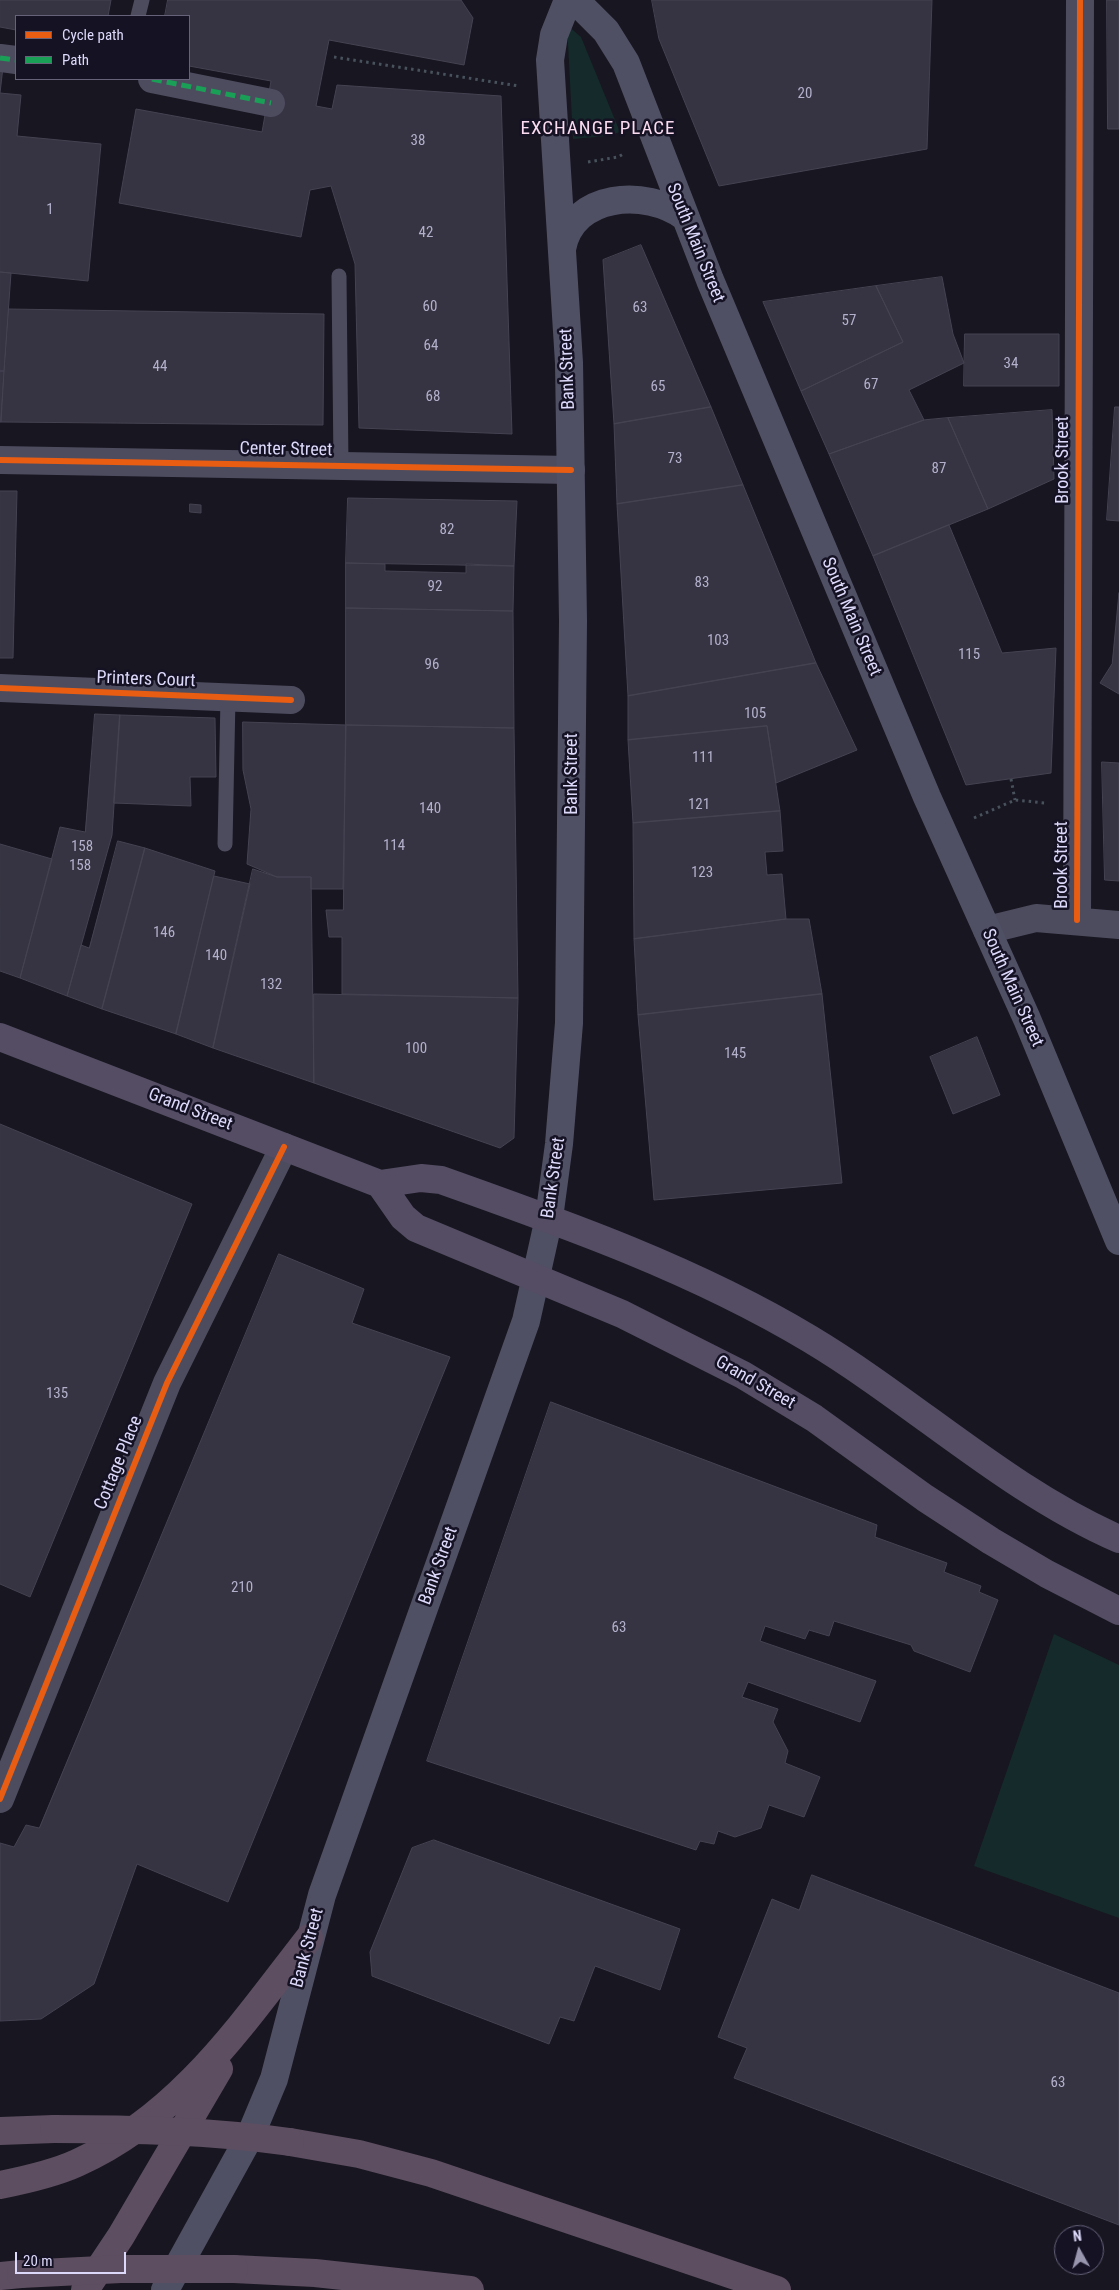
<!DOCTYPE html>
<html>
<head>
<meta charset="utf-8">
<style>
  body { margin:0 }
  #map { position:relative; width:1119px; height:2290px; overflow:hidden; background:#181620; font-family:"Roboto Condensed",sans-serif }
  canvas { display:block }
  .legend { position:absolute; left:15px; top:15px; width:175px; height:65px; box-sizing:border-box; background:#151224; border:1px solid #65627a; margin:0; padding:6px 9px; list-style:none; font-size:15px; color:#ddd9fa }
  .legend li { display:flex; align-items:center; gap:10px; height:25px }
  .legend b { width:25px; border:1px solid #65627a }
  .north { position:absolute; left:1054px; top:2225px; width:50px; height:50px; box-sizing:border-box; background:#151224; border:1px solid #65627a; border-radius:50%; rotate:353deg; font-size:14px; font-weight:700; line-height:20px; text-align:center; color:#ddd9fa }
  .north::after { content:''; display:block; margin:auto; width:18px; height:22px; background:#9895ae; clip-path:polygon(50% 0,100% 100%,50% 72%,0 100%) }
  .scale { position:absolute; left:15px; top:2252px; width:111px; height:22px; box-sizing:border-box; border:2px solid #ddd9fa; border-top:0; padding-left:6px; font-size:15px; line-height:18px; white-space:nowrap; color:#ddd9fa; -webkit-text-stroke:4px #151224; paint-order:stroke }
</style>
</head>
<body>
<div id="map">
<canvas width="1119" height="2290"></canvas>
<ul class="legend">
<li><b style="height:6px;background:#e95d12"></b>Cycle path</li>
<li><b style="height:6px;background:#1a9f57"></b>Path</li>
</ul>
<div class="north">N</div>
<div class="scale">20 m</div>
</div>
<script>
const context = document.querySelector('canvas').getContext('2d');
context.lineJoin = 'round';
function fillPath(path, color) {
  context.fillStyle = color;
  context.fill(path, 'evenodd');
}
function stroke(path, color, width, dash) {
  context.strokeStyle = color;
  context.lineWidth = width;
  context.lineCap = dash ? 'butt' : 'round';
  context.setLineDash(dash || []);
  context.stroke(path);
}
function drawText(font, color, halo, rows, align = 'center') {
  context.font = font + ' "Roboto Condensed",sans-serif';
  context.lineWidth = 5;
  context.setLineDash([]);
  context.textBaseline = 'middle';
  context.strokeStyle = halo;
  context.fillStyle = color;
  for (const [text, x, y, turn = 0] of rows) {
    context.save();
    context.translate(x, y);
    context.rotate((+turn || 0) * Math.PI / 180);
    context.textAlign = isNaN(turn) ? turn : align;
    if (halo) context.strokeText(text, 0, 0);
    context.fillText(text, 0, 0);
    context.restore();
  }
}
fillPath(new Path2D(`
  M567 25 581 37 620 132 608 136 573 139Z
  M1054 1634 1119 1665V1918L974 1866Z`), '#152a2a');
const building = new Path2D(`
  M0 0H111L108 16H16V30L0 27Z
  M168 0H461L473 18 464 65 329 40 316 106 332 109 337 85 501 96 512 434 359 428 355 264 331 186 310 190 301 237 119 203 136 109 262 132 271 81 189 66V16H165Z
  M652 0H932L927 149 719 186 659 39Z
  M1107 0H1119V129H1108Z
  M0 67H3L0 93 21 95 17 136 101 144 88 281 0 272Z
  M641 245 711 407 614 424 603 260Z
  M0 272 11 273 4 371H0Z
  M942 277 953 334 964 363 909 390 924 420 829 454 801 391 903 342 876 286Z
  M876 286 903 342 801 391 763 302Z
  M9 309 324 314 323 425 1 422Z
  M965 334H1059V386H964Z
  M0 371H4L1 422H0Z
  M711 407 743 485 617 504 614 424Z
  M1115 407H1119V521L1107 520Z
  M1052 410 1054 479 988 509 948 418Z
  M948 418 988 509 873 556 829 454 924 420Z
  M743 485 816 663 628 696 617 504Z
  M0 491H17L13 658H0Z
  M348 498 517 501 514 566 346 563Z
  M190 504 201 505V513L190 512Z
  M949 525 1002 653 1056 648 1051 773 966 785 873 556Z
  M346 563 385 564V571L466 573V564L514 566 513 611 346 608Z
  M1119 593V694L1100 683 1112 664Z
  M346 608 513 611 514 728 346 725Z
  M816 663 857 750 776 783 767 726 628 740V696Z
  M95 714 120 715 112 835 67 996 20 978 60 827 85 832Z
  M120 715 215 718 216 777H190L191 806 114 803Z
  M243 722 346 725 343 889H311V877H277L247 864 251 809 243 770Z
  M346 725 514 728 518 998 342 994V937H329L326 910H343Z
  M767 726 780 811 633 823 628 740Z
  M1102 762 1119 763V881L1105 880Z
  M780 811 783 851 765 852 767 875 782 874 786 919 634 939 633 823Z
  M118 841 145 848 102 1009 67 996 81 945 89 948Z
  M0 844 52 859 20 978 0 971Z
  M145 848 215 871 176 1034 102 1009Z
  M253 869 277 877H311L314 1083 213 1048Z
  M214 876 250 884 213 1048 176 1034Z
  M786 919H809L822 994 638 1015 634 939Z
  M314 994 518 998 514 1138 500 1148 314 1083Z
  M822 994 842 1183 654 1200 638 1015Z
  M977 1037 1000 1095 953 1114 930 1057Z
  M0 1124 192 1204 30 1597 0 1584Z
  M279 1254 364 1289 352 1323 450 1357 228 1902 137 1864 94 1984 41 2019 0 2021V1843L14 1847 26 1825 39 1828Z
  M551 1402 877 1525 875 1537 947 1563 944 1572 981 1586 979 1592 998 1600 970 1672 914 1651 911 1645 834 1621 829 1636 809 1630 805 1639 765 1626 760 1641 876 1681 860 1722 748 1682 742 1697 778 1709 773 1722 788 1751 785 1763 820 1777 804 1817 769 1805 761 1828 735 1837 718 1831 714 1844 700 1841 696 1850 427 1761Z
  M434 1840 680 1929 660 1990 595 1966 574 2021 560 2017 549 2044 372 1976 370 1952 412 1848Z
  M812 1875 1119 1993V2225L734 2078 747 2048 718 2037 772 1899 799 1910Z`);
fillPath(building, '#363442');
stroke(building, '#454252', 1);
stroke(new Path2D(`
  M334 57 519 86
  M588 162 618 157 625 153
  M1011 779 1015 800
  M974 818 1015 800 1045 803`), '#48525c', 3, [2.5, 4]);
stroke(new Path2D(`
  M138 16 142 0
  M339 276 341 466
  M225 844 228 698`), '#4d4c5f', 15);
stroke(new Path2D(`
  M0 58 16 60
  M152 79 271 103
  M0 460 571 470
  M0 688 291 700
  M1077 920 1080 0
  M987 930 1036 918 1119 925
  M0 1799 167 1383 284 1147`), '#4d4c5f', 28);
stroke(new Path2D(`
  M575 0 606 31 626 63 710 280 927 797 1027 1019 1119 1241
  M562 249C572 193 646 188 685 217
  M165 2290 251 2134 274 2079 322 1895 526 1321 549 1218 559 1144 569 1023 573 621 569 363 550 60 554 35 568 0`), '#505065', 28);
stroke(new Path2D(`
  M0 1037 380 1184 421 1178 441 1180C568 1225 695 1270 810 1339 915 1402 1007 1490 1119 1539
  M380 1184 403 1217 416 1228 622 1314 743 1375 814 1418 925 1498 991 1541 1047 1574 1119 1611`), '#544d64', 28);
stroke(new Path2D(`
  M0 2131 54 2129
  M290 2142 359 2154 431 2173 777 2290
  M0 2185C25 2180 53 2174 77 2163 180 2117 242 2024 309 1938
  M234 2269 315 2273 470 2290
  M0 2276 21 2274
  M85 2290 121 2236 219 2069`), '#5d4e61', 28);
stroke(new Path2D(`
  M54 2129C133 2129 212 2131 290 2142
  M21 2274 121 2269H234`), '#5d4e61', 28);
stroke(new Path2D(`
  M0 58 16 60
  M152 79 271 103`), '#1a9f57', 5, [10, 5]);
stroke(new Path2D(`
  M0 460 571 470
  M0 688 291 700
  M1077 920 1080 0
  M0 1799 167 1383 284 1147`), '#e95d12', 6);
drawText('15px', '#b3b0cc', null, [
  ["20",805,94],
  ["38",418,141],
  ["1",50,210],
  ["42",426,233],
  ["60",430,307],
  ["63",640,308],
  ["57",849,321],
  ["64",431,346],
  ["34",1011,364],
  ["44",160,367],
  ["67",871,385],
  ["65",658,387],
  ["68",433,397],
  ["73",675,459],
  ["87",939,469],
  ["82",447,530],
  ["83",702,583],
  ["92",435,587],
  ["103",718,641],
  ["115",969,655],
  ["96",432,665],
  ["105",755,714],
  ["111",703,758],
  ["121",699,805],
  ["140",430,809],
  ["114",394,846],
  ["158",82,847],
  ["158",80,866],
  ["123",702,873],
  ["146",164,933],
  ["140",216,956],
  ["132",271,985],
  ["100",416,1049],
  ["145",735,1054],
  ["135",57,1394],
  ["210",242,1588],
  ["63",619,1628],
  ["63",1058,2083]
]);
drawText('18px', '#ddd9fa', '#151224', [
  ["South Main Street",695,243,68],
  ["Bank Street",568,369,-92],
  ["Center Street",286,450,1],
  ["Brook Street",1063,460,-90],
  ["South Main Street",851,617,67],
  ["Printers Court",146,680,2],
  ["Bank Street",572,774,-90],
  ["Brook Street",1062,865,-90],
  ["South Main Street",1012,988,66],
  ["Grand Street",190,1110,21],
  ["Bank Street",554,1178,-82],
  ["Grand Street",755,1383,30],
  ["Cottage Place",119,1463,-68],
  ["Bank Street",439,1566,-70],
  ["Bank Street",308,1948,-75]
]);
context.letterSpacing = '1px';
drawText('19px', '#fadbef', '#151224', [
  ["EXCHANGE PLACE",598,129]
]);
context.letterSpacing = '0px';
</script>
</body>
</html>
